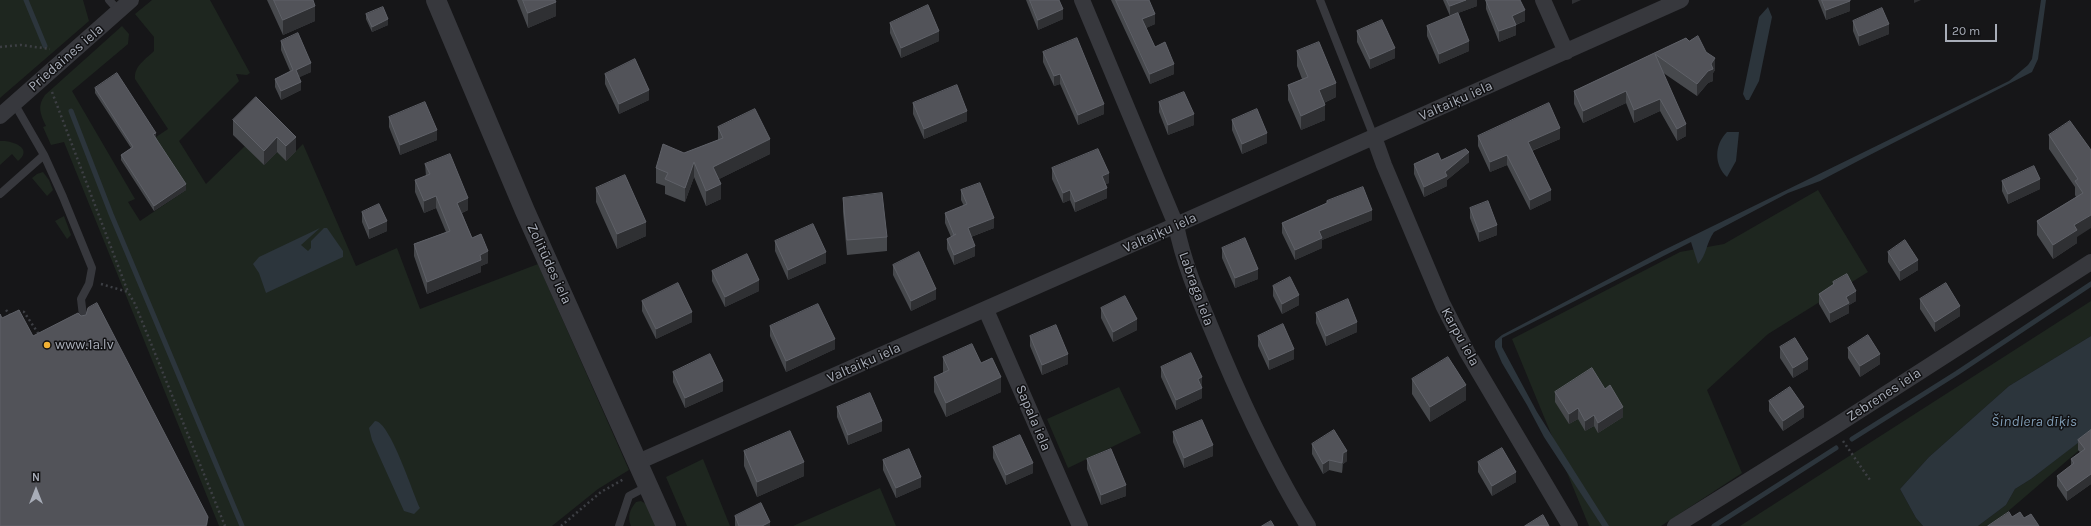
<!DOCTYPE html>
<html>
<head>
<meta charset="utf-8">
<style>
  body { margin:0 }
  #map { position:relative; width:2091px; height:526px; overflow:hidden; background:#161618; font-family:Karla,sans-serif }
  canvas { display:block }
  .north { position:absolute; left:16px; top:470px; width:40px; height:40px; -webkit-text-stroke:3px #111113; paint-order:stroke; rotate:0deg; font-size:11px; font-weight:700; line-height:16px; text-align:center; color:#a8adb8 }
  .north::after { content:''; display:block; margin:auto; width:14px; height:18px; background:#a8adb8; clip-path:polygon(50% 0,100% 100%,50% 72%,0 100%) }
  .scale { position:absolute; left:1945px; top:24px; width:52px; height:18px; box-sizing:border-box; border:2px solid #a8adb8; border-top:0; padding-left:5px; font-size:12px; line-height:14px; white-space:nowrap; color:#a8adb8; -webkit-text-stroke:3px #111113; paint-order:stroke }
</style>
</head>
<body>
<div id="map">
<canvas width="2091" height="526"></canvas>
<div class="north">N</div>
<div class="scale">20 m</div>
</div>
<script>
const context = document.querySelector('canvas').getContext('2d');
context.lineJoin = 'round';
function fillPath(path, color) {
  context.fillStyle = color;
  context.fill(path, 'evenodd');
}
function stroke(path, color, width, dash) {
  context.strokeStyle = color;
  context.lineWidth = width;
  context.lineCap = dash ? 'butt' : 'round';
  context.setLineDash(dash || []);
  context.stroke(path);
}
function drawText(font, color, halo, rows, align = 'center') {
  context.font = font + ' Karla,sans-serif';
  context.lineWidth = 3;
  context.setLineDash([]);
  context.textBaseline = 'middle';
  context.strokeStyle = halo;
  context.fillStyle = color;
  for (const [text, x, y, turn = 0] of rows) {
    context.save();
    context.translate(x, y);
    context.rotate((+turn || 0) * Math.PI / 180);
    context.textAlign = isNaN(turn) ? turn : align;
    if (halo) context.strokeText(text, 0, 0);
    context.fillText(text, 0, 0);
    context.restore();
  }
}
fillPath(new Path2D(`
  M0 0H83L89 21 0 98Z
  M152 0H210L250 73 247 75 236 74 239 81 179 141 206 184 245 146 264 165 277 152 286 161 303 144 356 266 397 248 420 309 538 264 629 470 598 489 552 526H219L64 142 51 145 43 127 46 126C40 114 37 106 45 95L122 26 129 34 128 44 72 91 135 199 128 202 140 221 186 190 153 139 168 129 135 79C134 66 145 60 154 51V37L135 14Z
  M0 141C12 140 34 148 18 161L12 154 0 165Z
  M43 172 49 180 53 190 47 196 32 178 37 174Z
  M1818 190 1868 272 1768 334 1707 390 1742 473 1661 526H1589L1512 339 1680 252 1724 244Z
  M64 216 71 235 67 239 55 221Z
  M2091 301V336L2009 386 1929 457 1900 489 1916 518 1923 526H1740Z
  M1119 387 1141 433 1068 468 1047 419Z
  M2089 434 2091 440 1991 526H1978L2006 505 2015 489 2031 479Z
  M703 459 730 526H687L666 477Z
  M880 488 896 526H793Z
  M641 501 646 504 658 526H631C627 517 630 509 636 502Z`), '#1e261f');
fillPath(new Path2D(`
  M2041 0H2046L2038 59 2032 72 1858 161 1820 181 1788 193 1714 232C1706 243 1707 255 1698 264L1691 242 1502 338V347L1537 412 1609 526H1602L1544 437 1527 405 1502 363 1495 347V341L1502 335 1662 251 2009 81 2028 65 2032 59Z
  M1768 7 1772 17 1759 81 1749 100H1746L1743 94 1759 17Z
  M1727 132H1739L1736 161 1727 177C1714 165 1714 145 1727 132Z
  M320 228 301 245 308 251 311 248V241L324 228H327L343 251V257L266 293 259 273 253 264 259 257Z
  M2091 336V433L2031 479 2015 489 2006 505 1978 526H1923L1916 518 1900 489 1929 457 2009 386Z
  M375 421C390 421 413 494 420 508L414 514 404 511 372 440 369 428Z`), '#2c353c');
stroke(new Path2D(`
  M26 0 45 46
  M71 111 111 214 242 526
  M1852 439 1957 373 2091 284
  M1714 526 1836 448`), '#2c353c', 5);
stroke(new Path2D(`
  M0 47 21 45 50 49
  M52 92 128 292
  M101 284 128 292 135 304 225 526
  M6 310 10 315
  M18 311 24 312 40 336
  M1843 441 1870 480
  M561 526 601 492 624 479`), '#3d3f44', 2.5, [2, 3]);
stroke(new Path2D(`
  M109 0 119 11
  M1320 0 1374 137
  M14 103 44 155 63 197 92 268 89 284 81 299 83 316
  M0 194 44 155
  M619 526 629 496 648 486`), '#37383d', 8);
stroke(new Path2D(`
  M1082 0 1176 225C1185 271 1205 312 1222 354 1247 413 1275 472 1308 526
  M1543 0 1566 52
  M0 116 131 0
  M1374 137 1384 165 1443 305 1467 352 1570 526
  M986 310 1080 526
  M638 462 1176 225 1681 0
  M1675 526 1834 427 2091 262`), '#37383d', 16);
stroke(new Path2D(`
  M436 0 525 211 666 526`), '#37383d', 20);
fillPath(new Path2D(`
  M267 0H313L315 21 283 35Z
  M517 0H555L556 16 528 28Z
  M1026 0H1059L1063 19 1038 30Z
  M1111 0H1149L1155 24 1146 28 1155 47 1174 74 1150 84Z
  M1443 0H1477V6L1458 13 1469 51 1439 64 1427 36V26L1450 16Z
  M1486 0H1520L1525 21 1516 25V35L1499 42 1486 9Z
  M1818 0H1850V11L1826 20Z
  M366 14 388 25 372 32 366 19Z
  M1853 21 1889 34 1859 46 1853 31Z
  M890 23 939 41 901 58 890 33Z
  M1357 31 1395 58 1370 69 1357 42Z
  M1686 38 1715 70 1713 73V81L1708 83 1697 96 1662 72 1686 136 1677 141 1660 111 1634 123 1626 103 1583 123 1574 104V91Z
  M281 41 311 72 299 77 301 90 281 100 275 87V79L290 71 281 50Z
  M1297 51 1336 97 1324 103 1325 120 1301 130 1288 100V85L1302 79 1297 66Z
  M1043 52 1104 114 1078 125 1060 84 1054 86 1043 62Z
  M605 74 649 100 619 114 605 84Z
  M95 88 156 138 186 190 154 211 121 160V155L131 148 95 93Z
  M256 97 296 151 286 161 277 152 264 165 233 135V120Z
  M1159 102 1194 125 1168 135 1159 112Z
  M913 103 967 121 924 139 913 114Z
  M389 117 437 140 400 155 389 127Z
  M1232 120 1267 143 1242 154 1232 130Z
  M718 127 770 154 719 179 721 199 706 206 694 177 685 202 665 194V186L656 183V168L684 153 718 140Z
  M2049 135 2091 150 2077 237V243L2053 259 2037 235V221L2076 197 2075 195V187L2049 149Z
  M1478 136 1560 139 1532 151 1551 200 1530 210 1507 165 1490 172 1478 146Z
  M1441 160 1469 162 1447 180V186L1424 197 1414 174V164Z
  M425 164 468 210 462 213 472 238 488 263 481 266V272L427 294 414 256V244L446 232 436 208 424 213 415 192V180L426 176Z
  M1052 168 1109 183 1106 184 1107 198 1075 212 1070 200 1063 203 1052 179Z
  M2002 181 2040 189 2008 204 2002 191Z
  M596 188 646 236 617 249 596 202Z
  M961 190 994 228 971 237 975 256 954 265 947 249V239L951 237 945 223V213L964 206 961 200Z
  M843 198 887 237V251L847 255 843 212Z
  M1327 201 1372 220 1322 240V248L1295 260 1282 233V223L1327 203Z
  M1470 208 1497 235 1479 242 1470 218Z
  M362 212 387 231 369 239 362 222Z
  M775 241 826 263 788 280 775 251Z
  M1222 248 1258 279 1235 288 1222 258Z
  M1888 252 1918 270 1900 281 1888 262Z
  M893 265 936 299 911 311 893 275Z
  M712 271 759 291 725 307 712 281Z
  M1833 282 1856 301 1849 305V313L1830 323 1819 304V294L1833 285Z
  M1273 286 1299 305 1282 314 1273 296Z
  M1920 299 1960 316 1935 332 1920 309Z
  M642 301 692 322 656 339 642 311Z
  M1101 308 1137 330 1113 342 1101 318Z
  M1316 313 1357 332 1326 346 1316 323Z
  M770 326 835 349 786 372 770 336Z
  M1030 336 1068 364 1042 375 1030 346Z
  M1258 336 1294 359 1269 370 1258 346Z
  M1780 347 1808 369 1793 378 1780 358Z
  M1848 348 1880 364 1860 377 1848 358Z
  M943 357 981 363 1001 392 946 417 934 392V377L944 373 943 372Z
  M1161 367 1202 398 1176 410 1161 377Z
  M673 372 723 391 685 408 673 382Z
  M1412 379 1466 400 1430 422 1412 394Z
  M1555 392 1623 417 1598 433 1594 426 1585 431 1578 419 1569 424 1555 402Z
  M1769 401 1804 417 1783 431 1769 411Z
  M837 407 882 431 848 445 837 417Z
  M2091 430V484L2067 501 2057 486V476L2071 466V459L2080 452 2078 450V440Z
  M1173 432 1213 456 1184 468 1173 442Z
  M1312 444 1347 461 1343 464 1342 473 1329 470 1323 474 1312 454Z
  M993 447 1033 473 1006 485 993 458Z
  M744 451 804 476 757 497 744 466Z
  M1087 459 1126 496 1101 505 1087 469Z
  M883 460 921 487 896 498 883 470Z
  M1478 462 1516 482 1492 496 1478 472Z
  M735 516 770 526H735Z`), '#47494d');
fillPath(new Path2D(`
  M1466 0H1477V6L1450 16V6Z
  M1572 0H1581L1572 4Z
  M1914 0H1921L1914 3Z
  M1850 1V11L1826 20V10Z
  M556 2V16L528 28V13Z
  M315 6V21L283 35V20Z
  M1063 9V19L1038 30V20Z
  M1525 10V21L1512 26V16Z
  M1155 14V24L1142 30V19Z
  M388 19V25L372 32V27Z
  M1889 24V34L1859 46V36Z
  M1516 25V35L1499 42V31Z
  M939 31V41L901 58V48Z
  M1469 41V51L1439 64V54Z
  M1395 48V58L1370 69V59Z
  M1715 58V70L1713 73V81L1708 83 1697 96V84Z
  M311 63V72L296 79V70Z
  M1174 64V74L1150 84V74Z
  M1060 74V84L1054 86V76Z
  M301 82V90L281 100V91Z
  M1336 83V97L1319 105V90Z
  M649 90V100L619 114V104Z
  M1626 91V103L1583 123V111Z
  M1660 99V111L1634 123V110Z
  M1104 104V114L1078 125V115Z
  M1325 105V120L1301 130V116Z
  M967 111V121L924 139V129Z
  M1194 114V125L1168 135V125Z
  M1686 124V136L1677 141V129Z
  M1560 128V139L1528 152V142Z
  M437 130V140L400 155V145Z
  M156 133V138L153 139V134Z
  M1267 133V143L1242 154V144Z
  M277 137V152L264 165V151Z
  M296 137V151L286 161V146Z
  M770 139V154L713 182V167Z
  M1469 152V162L1447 180V186L1424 197V187L1445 172Z
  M1507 155V165L1490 172V162Z
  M694 162V177L685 202V188Z
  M1109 173V183L1102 186V176Z
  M2040 179V189L2008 204V194Z
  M186 184V190L154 211V206Z
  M721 184V199L706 206V191Z
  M1107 188V198L1075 212V202Z
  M1070 190V200L1063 203V193Z
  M1551 190V200L1530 210V200Z
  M436 196V208L424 213V201Z
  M468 198V210L457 215V203Z
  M1372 210V220L1322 240V248L1295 260V250L1319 231Z
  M2091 215V228L2077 237V243L2053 259V245L2074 225Z
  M994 218V228L968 238V228Z
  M387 221V231L369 239V229Z
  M646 222V236L617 249V234Z
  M1497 225V235L1479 242V232Z
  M975 246V256L954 265V255Z
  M488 251V263L481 266V272L427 294V282Z
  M826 252V263L788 280V270Z
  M1918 260V270L1900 281V271Z
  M1258 269V279L1235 288V278Z
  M759 280V291L725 307V297Z
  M936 289V299L911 311V301Z
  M1856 291V301L1849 305V313L1830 323V313L1846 297Z
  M1299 295V305L1282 314V304Z
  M1960 306V316L1935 332V322Z
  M692 312V322L656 339V329Z
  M1137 319V330L1113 342V332Z
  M1357 322V332L1326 346V336Z
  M835 339V349L786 372V361Z
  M1294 349V359L1269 370V360Z
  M1068 354V364L1042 375V365Z
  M1880 354V364L1860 377V366Z
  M1808 359V369L1793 378V368Z
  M1001 377V392L946 417V403Z
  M1202 377V387L1198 379Z
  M723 381V391L685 408V398Z
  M1466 385V400L1430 422V407Z
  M1202 388V398L1176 410V400Z
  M1623 407V417L1598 433V423Z
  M1804 407V417L1783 431V421Z
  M1578 408V419L1569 424V414Z
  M1594 415V426L1585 431V421Z
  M882 421V431L848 445V435Z
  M1213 445V456L1184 468V458Z
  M1347 451V461L1343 464 1342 473 1343 453Z
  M1329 460V470L1323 474V464Z
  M804 462V476L757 497V482Z
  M1033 463V473L1006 485V475Z
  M1516 472V482L1492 496V486Z
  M2091 474V484L2067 501V491Z
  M921 477V487L896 498V488Z
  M1126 485V496L1101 505V495Z
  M208 517V523L207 526H206Z
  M770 522V526H762Z`), '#2f3033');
const building = new Path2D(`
  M274 0H313L315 6 283 20Z
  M523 0H555L556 2 528 13Z
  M1030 0H1059L1063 9 1038 20Z
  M1116 0H1149L1155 14 1142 19 1155 47 1165 42 1174 64 1150 74Z
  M1447 0H1466L1450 6Z
  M1486 0H1520L1525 10 1512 16 1516 25 1499 31Z
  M1822 0H1850V1L1826 10Z
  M928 5 939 31 901 48 890 23Z
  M383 7 388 19 372 27 366 14Z
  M1882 8 1889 24 1859 36 1853 21Z
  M1458 13 1469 41 1439 54 1427 26Z
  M1382 20 1395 48 1370 59 1357 31Z
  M298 33 311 63 296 70 301 82 281 91 275 79 293 70 281 41Z
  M1698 36 1706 52 1715 58 1711 64 1713 69 1708 71 1697 84 1655 54 1686 124 1677 129 1660 99 1634 110 1626 91 1583 111 1574 91 1686 38 1689 41Z
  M1077 38 1104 104 1078 115 1060 74 1054 76 1043 52Z
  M1319 42 1336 83 1319 90 1325 105 1301 116 1288 85 1308 77 1297 51Z
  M635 59 649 90 619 104 605 74Z
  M117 73 156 133 153 134 186 184 154 206 121 155 133 147 95 88Z
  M957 85 967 111 924 129 913 103Z
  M1184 92 1194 114 1168 125 1159 102Z
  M256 97 296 137 286 146 277 137 264 151 233 120Z
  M425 102 437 130 400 145 389 117Z
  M1549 103 1560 128 1528 142 1551 190 1530 200 1507 155 1490 162 1478 136Z
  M755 109 770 139 713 167 721 184 706 191 694 162 685 188 665 179 668 173 656 168 663 144 684 153 723 138 718 127Z
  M1257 109 1267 133 1242 144 1232 120Z
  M2070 121 2091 150V215L2074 225 2077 230 2053 245 2037 221 2083 193 2075 181 2078 179 2049 135Z
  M1098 149 1109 173 1102 176 1107 188 1075 202 1070 190 1063 193 1052 168Z
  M1466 149 1469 152 1445 172 1447 176 1424 187 1414 164 1438 153 1441 160Z
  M450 154 468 198 457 203 472 238 481 234 488 251 480 255 481 260 427 282 414 244 450 231 436 196 424 201 415 180 430 174 425 164Z
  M2034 166 2040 179 2008 194 2002 181Z
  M625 175 646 222 617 234 596 188Z
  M980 183 994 218 968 228 975 246 954 255 947 239 956 234 954 235 945 213 967 204 961 190Z
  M1363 187 1372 210 1319 231 1322 238 1295 250 1282 223 1327 203V201Z
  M882 193 887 237 847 240 843 198Z
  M1488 201 1497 225 1479 232 1470 208Z
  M379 204 387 221 369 229 362 212Z
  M813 224 826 252 788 270 775 241Z
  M1245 238 1258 269 1235 278 1222 248Z
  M1905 240 1918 260 1900 271 1888 252Z
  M919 252 936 289 911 301 893 265Z
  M747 254 759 280 725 297 712 271Z
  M1847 274 1856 291 1846 297 1849 303 1830 313 1819 294 1834 284 1833 282Z
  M1290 277 1299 295 1282 304 1273 286Z
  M678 283 692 312 656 329 642 301Z
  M1946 283 1960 306 1935 322 1920 299Z
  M1125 296 1137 319 1113 332 1101 308Z
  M1348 299 1357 322 1326 336 1316 313Z
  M97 303 208 517 206 526H0V314L2 318 19 310 33 336 78 313 81 316 86 315 88 308Z
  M818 304 835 339 786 361 770 326Z
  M1283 324 1294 349 1269 360 1258 336Z
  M1056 325 1068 354 1042 365 1030 336Z
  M1868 335 1880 354 1860 366 1848 348Z
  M1795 338 1808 359 1793 368 1780 347Z
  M972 344 981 363 992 358 1001 377 946 403 934 377 949 370 943 357Z
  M1191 353 1202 377 1198 379 1202 388 1176 400 1161 367Z
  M710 354 723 381 685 398 673 372Z
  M1448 357 1466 385 1430 407 1412 379Z
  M1592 368 1605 389 1610 385 1623 407 1598 423 1594 415 1585 421 1578 408 1569 414 1555 392Z
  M1790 387 1804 407 1783 421 1769 401Z
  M870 393 882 421 848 435 837 407Z
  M1202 420 1213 445 1184 458 1173 432Z
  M1334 430 1347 451 1343 453 1342 463 1329 460 1323 464 1312 444Z
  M2091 430V474L2067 491 2057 476 2074 463 2071 459 2085 449 2078 440Z
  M790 431 804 462 757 482 744 451Z
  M1020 435 1033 463 1006 475 993 447Z
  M1502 448 1516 472 1492 486 1478 462Z
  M909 449 921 477 896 488 883 460Z
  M1111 449 1126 485 1101 495 1087 459Z
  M761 503 770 522 762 526H739L735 516Z
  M2009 512 2012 517 2020 512 2024 518 2031 514 2039 526H1988Z
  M1543 515 1549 526H1525Z
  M1271 521 1274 526H1262Z`);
fillPath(building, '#525359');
stroke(building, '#5f6168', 1);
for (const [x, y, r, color] of [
  [47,345,4,"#f2b134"]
]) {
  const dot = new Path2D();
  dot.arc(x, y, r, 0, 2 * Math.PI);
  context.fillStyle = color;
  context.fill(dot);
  stroke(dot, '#111113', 1.5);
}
drawText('14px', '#a8adb8', '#111113', [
  ["Priedaines iela",66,58,-41],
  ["Valtaiķu iela",1456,101,-24],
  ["Valtaiķu iela",1160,233,-24],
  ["Zolitūdes iela",549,264,65],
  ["Labraga iela",1196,289,70],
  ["Karpu iela",1460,337,61],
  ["Valtaiķu iela",864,363,-24],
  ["Zebrenes iela",1884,395,-33],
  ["Sapala iela",1033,418,67]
]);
drawText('14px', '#a8adb8', '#111113', [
  ["www.1a.lv",55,345]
], 'left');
drawText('italic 15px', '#7f9bb3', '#111113', [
  ["Šindlera dīķis",2034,422]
]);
</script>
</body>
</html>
